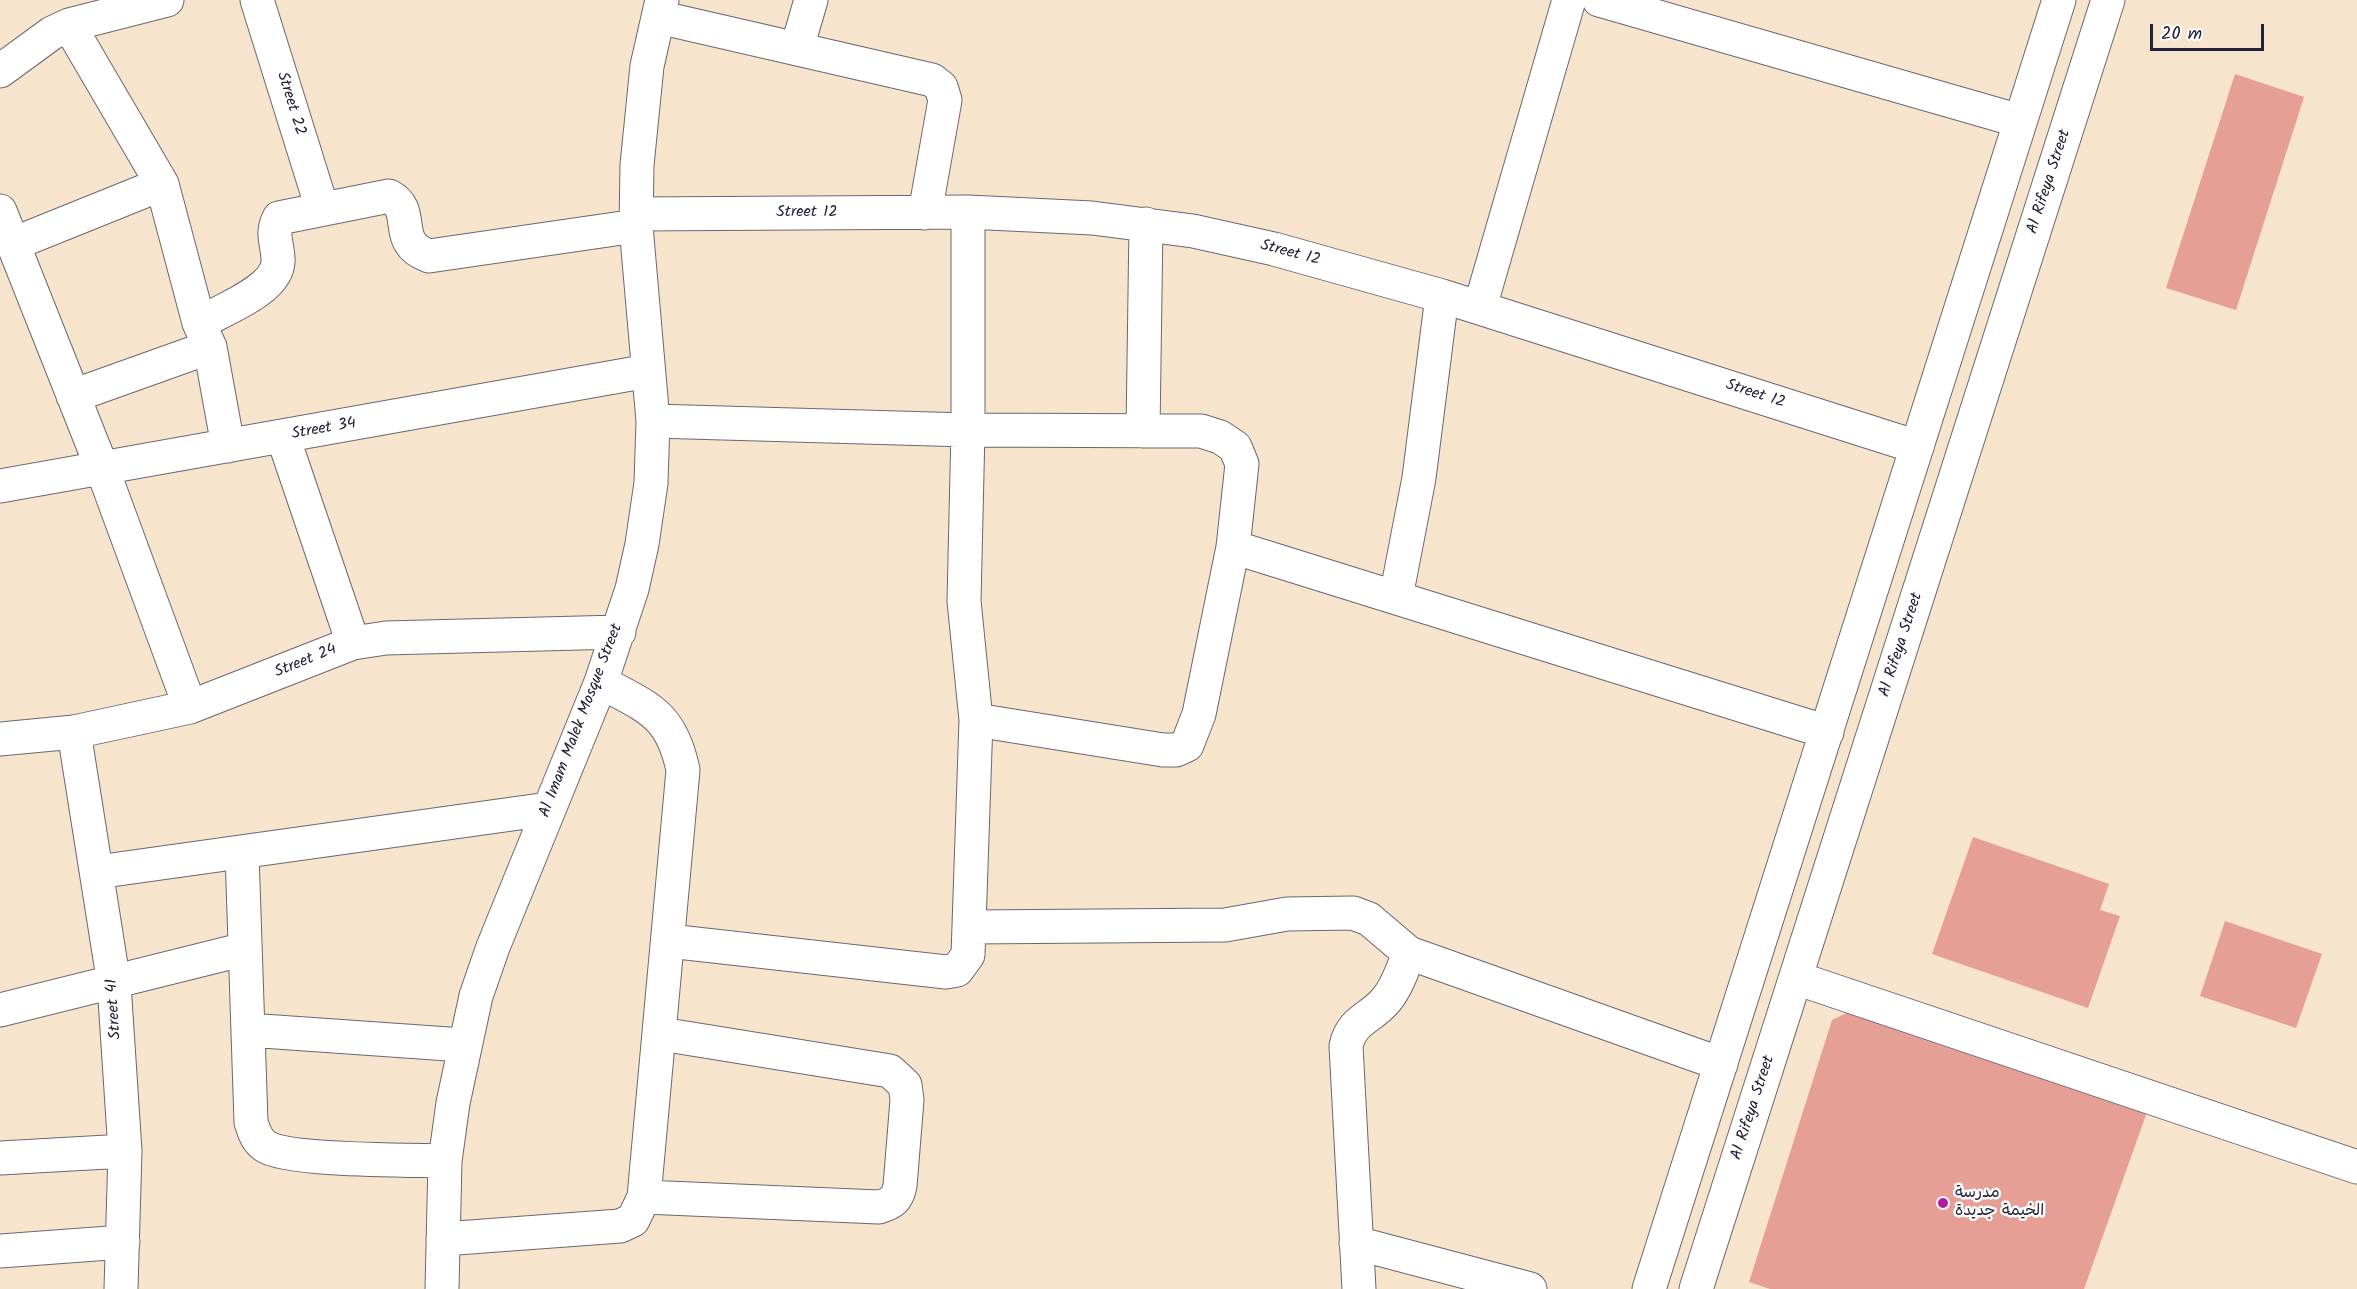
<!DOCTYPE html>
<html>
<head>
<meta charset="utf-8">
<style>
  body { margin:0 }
  #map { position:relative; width:2357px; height:1289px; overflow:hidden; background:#f6e4cd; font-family:Kalam,sans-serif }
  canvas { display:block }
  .scale { position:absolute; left:2150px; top:24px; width:114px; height:27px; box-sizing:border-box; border:3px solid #22223b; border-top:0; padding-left:8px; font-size:18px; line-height:21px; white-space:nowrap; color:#22223b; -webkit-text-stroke:4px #fff; paint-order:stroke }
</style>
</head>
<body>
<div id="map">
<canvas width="2357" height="1289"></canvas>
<div class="scale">20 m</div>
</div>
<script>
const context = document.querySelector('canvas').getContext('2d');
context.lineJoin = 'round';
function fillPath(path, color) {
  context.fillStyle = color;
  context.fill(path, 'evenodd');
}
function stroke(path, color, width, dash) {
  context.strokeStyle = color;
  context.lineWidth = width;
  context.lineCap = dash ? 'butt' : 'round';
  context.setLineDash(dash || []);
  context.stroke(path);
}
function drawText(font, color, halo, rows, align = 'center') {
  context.font = font + ' Kalam,"Playpen Sans Arabic",sans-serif';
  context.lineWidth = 5;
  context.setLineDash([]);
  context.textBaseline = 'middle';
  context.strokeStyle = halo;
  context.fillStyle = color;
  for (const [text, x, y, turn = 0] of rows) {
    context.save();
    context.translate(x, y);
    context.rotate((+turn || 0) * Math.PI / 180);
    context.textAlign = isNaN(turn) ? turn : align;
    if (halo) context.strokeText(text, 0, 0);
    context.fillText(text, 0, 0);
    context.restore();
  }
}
fillPath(new Path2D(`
  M2235 74 2304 97 2236 310 2166 288Z
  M1973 837 2109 884 2100 910 2120 916 2088 1008 1932 954Z
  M2225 921 2322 954 2296 1028 2200 996Z
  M1861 1006 2152 1098 2084 1289H1770L1749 1282 1832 1020Z`), '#e69f95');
const minor = new Path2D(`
  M257 0 322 208
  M1599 0 2020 121
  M658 17 932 80 941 87 945 100 925 213
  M69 25 162 184 199 323 210 347 228 446
  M797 48 811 0
  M0 71 52 33 69 25 167 0
  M0 211 102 468 190 707
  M636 214 968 212 1092 218 1193 231 1274 249 1442 296 1917 447
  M13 244 162 184
  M1480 307 1569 0
  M199 323C222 310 281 289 278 258 277 242 271 233 279 218L389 196C418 211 390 242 429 256L636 226
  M73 396 210 347
  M653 421 968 430 1201 431 1220 437 1235 447 1242 464 1233 547 1199 714 1187 745 1176 750H1163L976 720
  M1143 431 1146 224
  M283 437 353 643
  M0 486 648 371
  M1233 547 1827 732
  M1396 597 1419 478 1442 296
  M74 732 114 984 125 1151 121 1289
  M0 739 74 732 190 707 353 643 386 638 619 632
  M242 853 251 1122C254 1131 256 1140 265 1146 286 1161 412 1160 445 1161
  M97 872 548 809
  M971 927 1225 925 1287 914 1353 913 1369 919 1409 953 1721 1064
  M669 941 946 972 957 970 968 955 976 720 964 601 968 430V212
  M1796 978 2357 1167
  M0 1010 245 949
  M248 1030 463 1045
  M0 1158 125 1151
  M644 1197 879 1207C892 1203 897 1200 900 1186L907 1100 905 1085 890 1071 661 1034
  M443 1239 620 1226 633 1220 644 1197 683 770C671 713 648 708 601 682
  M1356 1243 1530 1289
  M0 1251 123 1242
  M442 1289 445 1161 453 1103 476 996 493 947 601 682 632 589 642 544 651 483 653 421 636 226 637 165 647 66 662 0
  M1359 1289 1346 1046C1352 1019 1371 1019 1387 999 1398 985 1403 968 1409 953`);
const tertiary = new Path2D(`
  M1649 1289 2059 0
  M1696 1289 2108 0`);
stroke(minor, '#6c666e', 35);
stroke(tertiary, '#6c666e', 35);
stroke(minor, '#fff', 33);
stroke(tertiary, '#fff', 33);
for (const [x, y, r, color] of [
  [1943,1203,6,"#b5179e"]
]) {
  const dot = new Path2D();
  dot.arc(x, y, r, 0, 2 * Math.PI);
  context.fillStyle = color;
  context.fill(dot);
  stroke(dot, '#fff', 2);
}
drawText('16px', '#22223b', '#fff', [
  ["Street 22",290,104,73],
  ["Al Rifeya Street",2050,182,-72],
  ["Street 12",807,213],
  ["Street 12",1290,254,15],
  ["Street 12",1755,395,18],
  ["Street 34",324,430,-10],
  ["Al Rifeya Street",1902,645,-72],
  ["Street 24",306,662,-22],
  ["Al Imam Malek Mosque Street",582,721,-69],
  ["Street 41",115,1009,-94],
  ["Al Rifeya Street",1754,1108,-72]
]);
drawText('16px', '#22223b', '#fff', [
  ["مدرسة",1955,1194],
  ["الخيمة جديدة",1955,1212]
], 'left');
</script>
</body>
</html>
